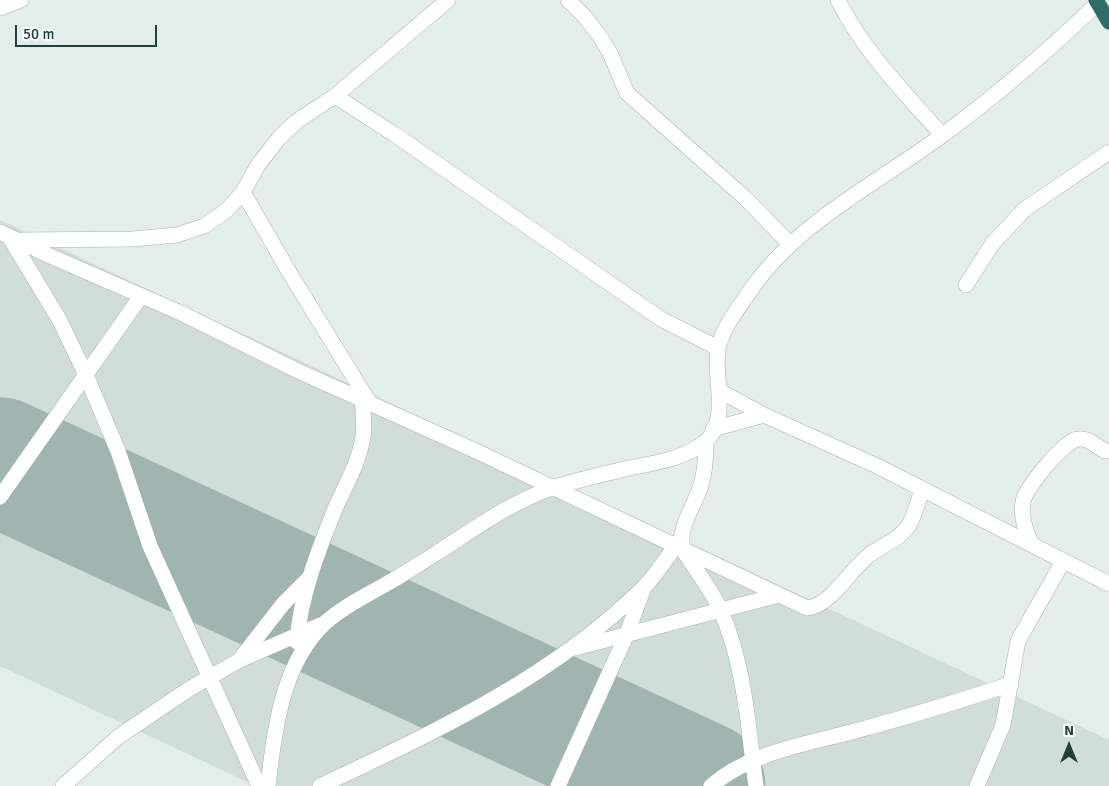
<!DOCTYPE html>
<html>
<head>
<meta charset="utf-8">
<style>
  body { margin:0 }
  #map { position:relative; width:1109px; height:786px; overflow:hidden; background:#e3edea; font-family:Signika,sans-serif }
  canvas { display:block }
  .north { position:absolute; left:1044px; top:721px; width:50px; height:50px; -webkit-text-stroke:4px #f4faf7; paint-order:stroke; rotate:0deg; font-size:14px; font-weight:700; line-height:20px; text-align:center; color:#223f3b }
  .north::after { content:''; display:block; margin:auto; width:18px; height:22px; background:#223f3b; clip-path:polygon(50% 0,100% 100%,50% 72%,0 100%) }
  .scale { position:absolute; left:15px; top:25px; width:142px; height:22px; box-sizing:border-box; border:2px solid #223f3b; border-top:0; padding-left:6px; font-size:15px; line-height:18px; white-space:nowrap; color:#223f3b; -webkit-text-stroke:4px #f4faf7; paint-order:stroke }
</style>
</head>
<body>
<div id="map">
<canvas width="1109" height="786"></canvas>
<div class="north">N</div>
<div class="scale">50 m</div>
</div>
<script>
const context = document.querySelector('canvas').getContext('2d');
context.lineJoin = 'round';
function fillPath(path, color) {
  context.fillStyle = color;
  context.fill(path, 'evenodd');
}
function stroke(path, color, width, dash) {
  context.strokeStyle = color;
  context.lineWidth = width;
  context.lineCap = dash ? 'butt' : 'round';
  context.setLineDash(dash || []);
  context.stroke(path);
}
fillPath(new Path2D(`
  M0 220 1109 740V786H256L0 666Z`), '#d1ddd9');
stroke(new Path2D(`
  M0 462 701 786`), '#a0b4b0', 129);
const minor = new Path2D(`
  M568 0 585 17 601 38 610 53 627 93 745 198 790 244
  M838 0C863 51 905 93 942 135
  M0 8 21 0
  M335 96 394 134 661 319 718 348
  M243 192 289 272 369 402
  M0 232 48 255 181 313 296 370 476 451 807 608C832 606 851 567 872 553 885 544 901 538 909 525 915 515 918 501 922 489
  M10 238 59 319 86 375 118 451 150 546 259 786
  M21 240 133 239 177 235 204 226 226 211 243 192 258 165 279 138 297 121 335 96 448 0
  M966 285 993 243 1025 209 1109 152
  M720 391 764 415 877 466 1109 584
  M713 429 764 415
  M706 441C706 458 705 475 699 491 691 512 678 527 683 550 695 569 710 588 720 609 745 664 748 727 756 786
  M0 497 141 296
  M1031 543C1026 531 1020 516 1023 502 1025 488 1064 441 1078 439 1088 437 1097 447 1105 451H1109
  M297 642C300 597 318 551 335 509 345 486 359 463 363 437 365 425 363 411 362 399
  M575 648 779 595
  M241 658 283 604 310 577
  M63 786 118 737 189 689 240 660 320 625
  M268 786C274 731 282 662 326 622 344 606 367 595 388 583 404 574 419 564 435 554 473 530 509 503 552 488 577 480 604 474 629 468 654 463 683 459 704 443 731 421 713 378 718 349 722 328 738 309 750 291 798 221 878 183 944 134 998 94 1049 50 1098 3
  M320 786C435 732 552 678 644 587 658 573 668 555 681 539
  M558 786 626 636 643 590
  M711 786C753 750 810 744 862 729 912 716 962 700 1011 684
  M977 786 1003 725 1018 641 1063 561`);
const highway = new Path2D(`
  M1096 0 1109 22`);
stroke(minor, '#a5b5b2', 16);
stroke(highway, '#c1c9c8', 16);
stroke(minor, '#fff', 15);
stroke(highway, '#2d6d67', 15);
</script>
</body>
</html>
